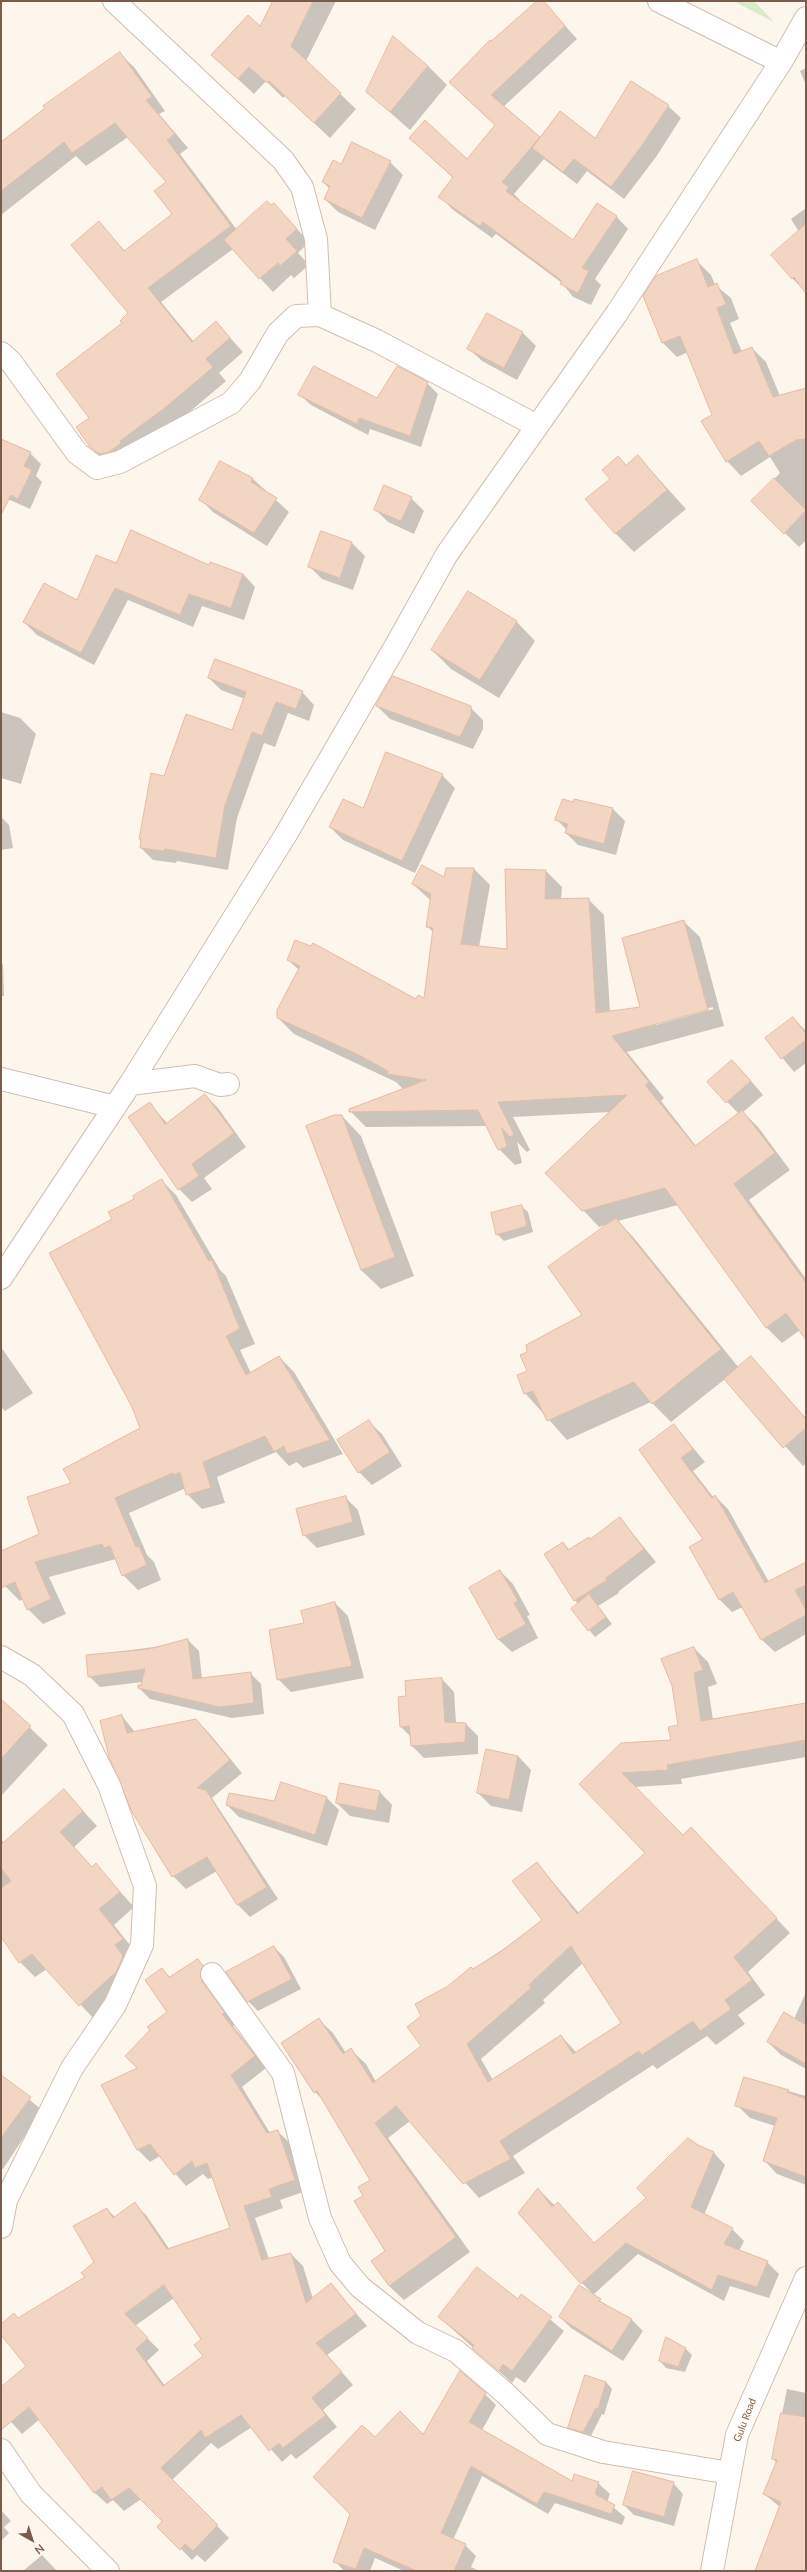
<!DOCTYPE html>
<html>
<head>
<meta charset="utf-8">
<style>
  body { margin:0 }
  #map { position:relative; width:807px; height:2572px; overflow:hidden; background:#fdf6ec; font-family:Lato,sans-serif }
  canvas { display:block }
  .frame { position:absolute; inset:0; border:2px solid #7a5c4d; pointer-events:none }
  .north { position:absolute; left:12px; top:2520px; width:40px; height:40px; -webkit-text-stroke:3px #fffaf3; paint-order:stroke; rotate:141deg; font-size:11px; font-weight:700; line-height:16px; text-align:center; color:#7a5c4d }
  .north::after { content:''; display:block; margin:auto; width:14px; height:18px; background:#7a5c4d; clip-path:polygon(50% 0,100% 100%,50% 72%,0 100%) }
</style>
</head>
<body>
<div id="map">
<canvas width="807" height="2572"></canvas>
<div class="frame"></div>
<div class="north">N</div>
</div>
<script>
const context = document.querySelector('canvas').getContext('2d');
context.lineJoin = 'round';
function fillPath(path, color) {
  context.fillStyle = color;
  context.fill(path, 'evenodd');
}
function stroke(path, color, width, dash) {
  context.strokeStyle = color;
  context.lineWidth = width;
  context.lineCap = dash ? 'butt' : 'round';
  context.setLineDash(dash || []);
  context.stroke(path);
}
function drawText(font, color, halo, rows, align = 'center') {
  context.font = font + ' Lato,sans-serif';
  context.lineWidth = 3.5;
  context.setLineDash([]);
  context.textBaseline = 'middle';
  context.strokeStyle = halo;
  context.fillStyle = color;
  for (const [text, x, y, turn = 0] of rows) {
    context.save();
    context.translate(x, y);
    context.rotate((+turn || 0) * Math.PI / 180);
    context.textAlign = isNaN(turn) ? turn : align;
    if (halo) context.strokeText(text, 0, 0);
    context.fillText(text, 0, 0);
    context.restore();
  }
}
fillPath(new Path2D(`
  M733 1H754L774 22Z`), '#d8ecc9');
fillPath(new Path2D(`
  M274 1H336L306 61 356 109 330 138 285 96 283 98 266 81 254 94 212 55 261 28Z
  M538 1H543L577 39 503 107 540 139H595L668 106 681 118 656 157 624 199 587 171 577 184 544 159 514 194 520 200 519 202 573 241 616 216 628 229 595 279 601 285 591 305 573 297 562 283 496 234 492 238 452 209 440 196 453 178 423 150 467 160 496 126 463 95 491 43Z
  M120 54 134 67 165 111 159 114 188 148 180 154 237 230 274 204 309 242 298 253 309 265 294 278 291 275 273 292 233 249 161 302 194 342 216 322 243 352 219 373 226 381 180 420 104 460 90 446V419L124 323 130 313 99 223 125 251 173 215 167 183 128 137 86 166 76 156 1 215V143Z
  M428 66 447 85 410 130 367 92Z
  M806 68V85L800 71Z
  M390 162 403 175 375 230 338 212 325 199 330 189 323 182 341 165Z
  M806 208V292L792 278 799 232 791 219Z
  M696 260 711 275 715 285 731 298 739 319 730 323 742 352 752 348 766 362 780 396 806 389V540L799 547 753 501 780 473 770 457 741 476 727 461 713 415 688 352 677 357 663 343 644 296Z
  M488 314 523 333 536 346 517 380 482 361 468 348Z
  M427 383 438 394 421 447 370 429 368 435 311 405 299 394 377 400Z
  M1 440 30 453 41 464 36 476 42 482 30 509 1 496Z
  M638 456 686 509 634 552 615 533 627 466Z
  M220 462 253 479 289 512 267 546 213 512 200 499Z
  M411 498 424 511 414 534 388 522 375 509Z
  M321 532 352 543 365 556 353 590 322 579 309 566Z
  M116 564 209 566 243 574 255 587 244 620 202 606 193 627 128 600 94 665 37 635 24 622 78 602Z
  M516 621 535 641 499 698 451 669 432 650Z
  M209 678 302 692 314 705 309 721 288 713 275 747 264 743 237 818 228 870 177 861 176 863 153 860 141 848 140 838 164 777 232 732 245 699 221 690Z
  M377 706 470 707 483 720V729L473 749 390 719Z
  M1 712 20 718 36 734 21 784 1 778Z
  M442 775 455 788 415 873 343 840 330 827 363 809Z
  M575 800 613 809 625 821 616 855 578 845 566 833 567 830 556 819 574 804Z
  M1 817 9 825 13 848 1 850Z
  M474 869 490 885 479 947 508 950 546 871 562 887 561 900 588 899 604 915 610 1012 642 1008 684 922 700 937 724 1026 627 1052 664 1098 661 1101 696 1146 739 1114 708 1082 745 1074 763 1095 743 1112 758 1127 790 1170 749 1200 806 1279V1336L800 1330 782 1343 766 1327 678 1205 618 1221 634 1238 739 1368 751 1357 806 1418V1464L803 1466 725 1379 671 1422 651 1402 567 1440 525 1393 529 1372 528 1352 584 1315 609 1224 599 1227 583 1210 610 1112 513 1117 530 1150 527 1152 517 1142 522 1163 515 1165 499 1149 487 1126 366 1127 350 1111 403 1089 396 1082 294 1034 278 1018 299 970 288 960 416 1001 425 999 433 932 428 927 431 901 413 884 445 878ZM713 1007V1009L656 1025V1023Z
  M1 963 3 965 4 996H1Z
  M793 1018 806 1031V1063L794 1072 766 1038Z
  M205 1095 218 1108 246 1147 204 1178 212 1189 192 1202 179 1189 150 1104 167 1123Z
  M342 1116 361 1136 414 1276 381 1289 361 1270Z
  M162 1181 176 1195 220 1270 226 1276 255 1344 240 1350 251 1373 279 1357 294 1372 343 1454 303 1468 297 1462 289 1466 276 1452 217 1477 225 1503 202 1509 187 1494 186 1488 129 1513 147 1555 154 1562 161 1580 138 1590 123 1575 116 1559 49 1577 66 1614 43 1624 28 1609 23 1599 20 1601 5 1586 1 1578V1552L40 1534 72 1483 141 1429 113 1220Z
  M521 1206 528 1212 533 1232 504 1241 497 1234Z
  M1 1347 33 1393 5 1411 1 1407Z
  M368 1421 382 1434 402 1466 372 1485 359 1472Z
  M674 1425 705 1462 693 1471 714 1498 715 1496 728 1509 769 1582 806 1563V1634L775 1652 762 1640 743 1607 732 1612 720 1600 690 1547 704 1540 640 1451Z
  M345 1497 358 1510 365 1535 317 1548 304 1535Z
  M620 1518 656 1562 618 1592 619 1593 598 1606 612 1624 595 1637 572 1609 578 1604 575 1600 563 1543 570 1550 590 1540Z
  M500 1571 513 1584 530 1615 527 1616 538 1638 512 1652 498 1639Z
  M335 1603 348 1616 364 1678 291 1692 278 1679 305 1623Z
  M188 1640 199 1651 202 1679 250 1673 261 1684 264 1714 232 1718 150 1699 139 1688 143 1682 100 1687 89 1676 87 1656 161 1646Z
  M694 1648 708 1662 717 1684 708 1687 713 1720 806 1704V1757L681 1779 682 1784 635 1787 683 1836 706 1843 790 1933 748 1972 765 1995 738 2015 745 2024 716 2045 707 2036 657 2069 653 2065 513 2156 525 2173 479 2198 410 2121 388 2138 470 2252 404 2300 389 2286 386 2251 365 2196 371 2180 324 2101 315 2092 318 2019 333 2033 346 2053 351 2050 366 2064 376 2082 423 2046 422 2017 448 1987 544 1921 537 1863 579 1913 646 1853 580 1784 672 1741 679 1726ZM583 1963 622 2023 577 2053 561 2036 493 2080 481 2059 545 2003 543 2000Z
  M442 1679 454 1692 456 1723 466 1724 478 1736V1754L424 1758 412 1746 411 1737 400 1726 407 1697Z
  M1 1700 48 1745 1 1796Z
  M122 1716 135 1732 196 1720 209 1733 242 1773 212 1798 278 1899 250 1917 238 1905 217 1871 186 1889 173 1876 133 1811Z
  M518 1756 531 1770 522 1812 491 1806 478 1793Z
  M281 1783 327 1798 339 1810 327 1846 239 1817 227 1805 275 1802Z
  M64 1790 97 1826 74 1847 92 1867 96 1865 134 1907 114 1925 137 1954 95 2020 47 1969 35 1977 20 1962 1 1935V1839L4 1843Z
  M379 1791 392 1805 389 1823 350 1816 337 1803Z
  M274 1947 284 1957 301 1989 258 2011 248 2001Z
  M198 1960 210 1972 235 2025 233 2026 266 2068 242 2087 270 2133 277 2131 289 2142 306 2191 280 2200 283 2208 255 2218 269 2259 291 2254 303 2266 313 2299 331 2284 367 2326 327 2355 353 2385 323 2410 337 2427 296 2459 291 2454 282 2462 252 2427 218 2449 211 2443 172 2480 229 2538 205 2562 197 2555 192 2560 170 2538 164 2521 141 2499 124 2511 113 2500 107 2504 95 2493 40 2419 22 2434 1 2411V2388L28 2366 1 2334V2325L18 2319 86 2278 95 2262 107 2209 116 2218 134 2204 146 2215 170 2250 231 2229 213 2177 208 2179 203 2174 186 2186 160 2156 150 2162 138 2150 102 2085 139 2068 168 2012 162 1969 170 1977ZM174 2298 203 2339 204 2356 165 2386 147 2361 159 2350 135 2326Z
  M806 1992V2069L781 2055 768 2042 794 2019Z
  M2 2077 42 2110 3 2169 1 2168Z
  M745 2079 806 2096V2185L777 2174 764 2160 775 2126 750 2118 737 2105Z
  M698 2146 714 2153 725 2165 704 2215 732 2229 744 2241 739 2251 767 2262 779 2274 769 2298 730 2286 724 2301 638 2254 593 2295 608 2307 632 2320 643 2331 623 2361 571 2328 560 2317 591 2292 582 2283 538 2189 594 2244 648 2198Z
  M522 2296 564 2331 525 2383 516 2377 512 2383 439 2317 518 2300Z
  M666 2338 686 2349 692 2355 685 2372 666 2368 660 2361Z
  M606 2382 612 2389 604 2415 602 2414 590 2438 576 2434 569 2427Z
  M787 2389 806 2393V2571H756L780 2507 764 2494 777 2463 773 2459Z
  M485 2394 496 2405 482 2430 572 2482 598 2483 610 2494 607 2502 625 2517 622 2525 555 2503 548 2514 482 2476 453 2540 465 2545 476 2556 471 2567 480 2571H404L375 2558 370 2571H344L335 2561 375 2438 423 2436Z
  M673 2483 683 2494 674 2526 634 2515 624 2505Z
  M1 2510 11 2521 4 2527 9 2533 1 2541Z
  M42 2555 57 2571H23Z`), '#0003');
const building = new Path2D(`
  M273 1H313L291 46 341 93 314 123 269 81 267 83 249 67 238 79 211 55 248 15 260 26Z
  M537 1H544L565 26 491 95 540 137 502 182 509 187 506 191 573 240 597 203 617 216 582 268 589 271 578 293 560 284 562 281 483 222 480 226 438 197 453 177 409 138 425 120 467 159 495 125 449 82 490 40 491 41Z
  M393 36 428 66 390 112 366 92Z
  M120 52 152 97 146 100 175 134 167 140 231 226 148 288 192 342 216 321 230 338 206 359 213 367 166 407 120 441 121 443 109 452 100 454 90 447 76 427 89 418 56 374 122 323 120 321 128 313 71 245 99 221 124 251 172 214 154 191 166 182 115 123 72 153 64 142 1 191V142L45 108 43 106Z
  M631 81 669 105 643 144 611 187 574 159 563 172 532 148 560 111 595 138Z
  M352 142 391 161 362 218 324 199 330 186 322 182 333 160 341 164Z
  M267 201 271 205 274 203 297 229 286 239 297 251 280 266 278 263 259 279 224 240Z
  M806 224V294L794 277 792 279 771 255Z
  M697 259 708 287 717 283 726 304 717 308 734 354 752 347 773 397 806 388V439L796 440 769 456 759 441 726 462 701 421 712 415 680 336 662 343 643 296 656 276Z
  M487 313 523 332 504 368 467 349Z
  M314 366 377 398 397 366 428 382 410 436 359 418 357 424 298 395Z
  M1 439 31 452 24 466 32 470 18 499 11 495 1 515Z
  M638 455 667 490 615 534 585 499 610 479 602 470 618 456 626 465Z
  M220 461 253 478 251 482 277 498 254 533 199 500Z
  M774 478 806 510 784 534 751 501Z
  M384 485 412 497 401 521 374 510Z
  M131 530 209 565 210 562 243 574 231 608 189 594 180 615 115 588 81 653 23 622 44 583 77 600 96 555 116 563Z
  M321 531 352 542 340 578 308 567Z
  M468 591 517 621 480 680 431 650Z
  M215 659 303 691 296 709 276 702 262 736 252 732 225 805 216 858 165 849 164 851 140 848 141 839H139L151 773 164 776 186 714 232 730 246 692 208 678Z
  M393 676 471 706V715L460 737 376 706Z
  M386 752 443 774 402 861 329 827 343 799 363 808Z
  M563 799 573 802 574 799 613 808 604 844 565 833 568 824 555 820Z
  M422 865 444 877 446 868H474L461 944 507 949 505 869 546 870 545 899 589 898 596 1013 640 1007 622 938 684 920 708 1010 612 1036 649 1082 645 1085 695 1146 742 1110 775 1153 734 1184 806 1283V1340L786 1313 766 1328 665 1188 582 1211 545 1173 627 1095 498 1102 514 1134 510 1137 502 1128 507 1147 498 1150 478 1110 349 1112V1109L426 1080 387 1074 388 1071 359 1055 277 1018V1010L300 966 287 960 295 940 311 946 313 943 416 999 418 995 424 998 433 928 426 927 431 894 412 884Z
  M793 1017 806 1034V1040L781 1059 765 1038Z
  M732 1060 751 1081 726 1103 707 1082Z
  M205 1094 234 1133 192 1164 199 1176 178 1190 128 1117 150 1102 165 1124Z
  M334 1115H342L395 1257 361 1270 306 1126Z
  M162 1179 209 1261 212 1260 240 1329 226 1336 246 1375 279 1356 330 1440 287 1454 284 1446 274 1452 265 1436 203 1462 211 1488 186 1495 180 1472 174 1475 173 1473 115 1498 136 1547 139 1546 147 1565 122 1576 110 1546 104 1548 102 1544 35 1562 51 1599 27 1610 15 1582 1 1588V1551L39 1534 27 1497 71 1483 63 1469 140 1428 132 1407 49 1253 112 1219 108 1212 134 1199 133 1196Z
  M522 1205 527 1226 496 1235 491 1213Z
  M616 1218 721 1349 652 1404 634 1382 547 1421 533 1391 524 1394 517 1375 527 1371 520 1355 527 1352 526 1345 582 1315 548 1267Z
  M751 1356 806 1419V1428L783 1448 724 1379Z
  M369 1420 390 1452 358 1473 337 1440Z
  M674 1424 693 1449 681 1458 712 1498 715 1495 765 1583 806 1562V1585L795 1590 806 1610V1615L761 1640 733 1592 719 1600 689 1547 703 1539 639 1450Z
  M346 1496 353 1522 303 1536 296 1509Z
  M620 1517 644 1549 606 1578 607 1580 574 1601 544 1554 563 1542 568 1550 589 1537 590 1539Z
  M500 1570 518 1601 514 1603 526 1624 498 1640 469 1588Z
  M589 1594 606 1617 588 1631 571 1609Z
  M335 1602 352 1666 277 1680 269 1630 304 1623 301 1611Z
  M188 1639 193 1679 251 1672 254 1703 220 1707 138 1688V1685H141L145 1669 88 1677 86 1655 149 1649Z
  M694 1647 703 1670 694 1673 701 1721 806 1703V1740L667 1765 668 1770 622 1773 683 1835 691 1827 777 1918 734 1957 752 1980 725 2000 731 2009 700 2031 693 2021 642 2055 639 2051 500 2141 511 2159 463 2184 396 2106 375 2123 456 2237 389 2286 371 2261 385 2251 354 2201 363 2196 358 2187 370 2180 317 2091 314 2093 281 2043 319 2018 343 2054 351 2048 373 2083 421 2046 407 2027 421 2016 415 2004 448 1986 471 1967 473 1969 503 1950 542 1920 512 1881 537 1862 577 1914 645 1853 579 1784 621 1743 671 1740 668 1727 678 1725 672 1686 661 1659ZM571 1946 621 2023 573 2054 561 2035 488 2082 467 2044 531 1988 529 1985Z
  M442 1678 445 1722 466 1723 465 1742 411 1746 409 1726 400 1727 398 1697 406 1696 405 1681Z
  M1 1699 31 1726 1 1759Z
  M122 1715 127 1733 196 1719 230 1760 197 1788 206 1790 267 1887 237 1905 207 1857 172 1877 132 1812 109 1757 100 1721Z
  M486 1749 518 1756 509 1800 477 1793Z
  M281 1782 327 1797 315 1835 226 1805 229 1793 274 1801Z
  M340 1783 380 1791 376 1811 336 1803Z
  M64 1789 83 1811 60 1832 92 1867 96 1863 120 1892 99 1909 123 1939 115 1945 123 1956 116 1972 79 2006 32 1954 19 1963 1 1937V1888L11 1881 1 1868V1845Z
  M274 1946 292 1979 247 2002 226 1972Z
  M198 1959 203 1966 200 1975 202 1981 225 2013 222 2014 255 2056 231 2075 267 2133 278 2130 295 2180 269 2189 272 2197 244 2206 262 2260 291 2253 306 2303 331 2283 356 2314 316 2343 342 2372 312 2398 326 2415 283 2448 279 2443 269 2451 241 2415 205 2438 201 2430 161 2468 218 2525 193 2551 185 2544 180 2550 157 2527 162 2521 129 2488 111 2500 102 2487 94 2493 29 2407 1 2430V2387L26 2366 1 2335V2324L14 2313 18 2318 85 2277 81 2273 94 2262 73 2226 107 2208 113 2218 135 2202 167 2249 230 2228 207 2163 195 2168 192 2161 174 2175 150 2144 137 2150 101 2085 137 2068 125 2056 150 2030 147 2027 167 2012 145 1980 162 1968 169 1977ZM164 2285 201 2339 194 2345 203 2356 163 2386 136 2349 148 2338 125 2314Z
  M784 2012 806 2025V2064L767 2042Z
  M1 2075 31 2097 1 2138Z
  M744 2077 789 2090 787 2092 806 2099V2177L763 2161 777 2118 735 2106Z
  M688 2138 698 2145 714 2152 691 2207 733 2228 724 2244 768 2261 757 2287 718 2275 712 2290 626 2243 581 2284 518 2213 538 2188 552 2207 558 2202 594 2243 646 2198 637 2188Z
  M477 2267 518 2299 521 2294 552 2317 512 2371 503 2364 499 2371 472 2348 474 2345 438 2317Z
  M579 2285 601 2299 599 2301 632 2319 612 2351 559 2317Z
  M666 2337 686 2348 678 2367 659 2361Z
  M460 2371 486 2393 469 2422 572 2481 574 2474 599 2482 595 2494 615 2505 611 2514 544 2492 537 2504 471 2466 441 2533 466 2544 454 2571H417L364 2548 356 2569 333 2562 350 2514 313 2477 362 2425 375 2437 400 2411 423 2434Z
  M585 2375 606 2382 598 2409 596 2408 583 2432 568 2428Z
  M781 2413 806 2417V2571H755L781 2502 763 2494 777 2460 772 2459Z
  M633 2471 674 2482 664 2517 623 2505Z`);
fillPath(building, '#f3d5c3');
stroke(building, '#e6bba3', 1);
const minor = new Path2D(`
  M114 1 283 160 302 187 316 239 320 315
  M659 1 781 62
  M1 353 11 362 77 453 97 468 120 462 231 403 250 381 278 333 296 316 320 315 377 341 537 426
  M1 1079 115 1107
  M130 1084 195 1076 220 1085 228 1084
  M1 1278 130 1084 285 836 395 647 447 554 617 313 781 62 806 18
  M1 1657 32 1675 73 1714 109 1785 145 1886 142 1945 115 2005 72 2068 6 2200 1 2227
  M212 1974 283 2073 320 2218 340 2263 360 2287 418 2333 456 2351 506 2394 547 2434 603 2452 730 2473
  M1 2450 31 2494 108 2571
  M712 2571 737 2435 806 2278`);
stroke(minor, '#d1beb0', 24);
stroke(minor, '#fff', 22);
drawText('10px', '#7a5c4d', '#fffaf3', [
  ["Gulu Road",745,2420,-69]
]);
</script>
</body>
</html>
